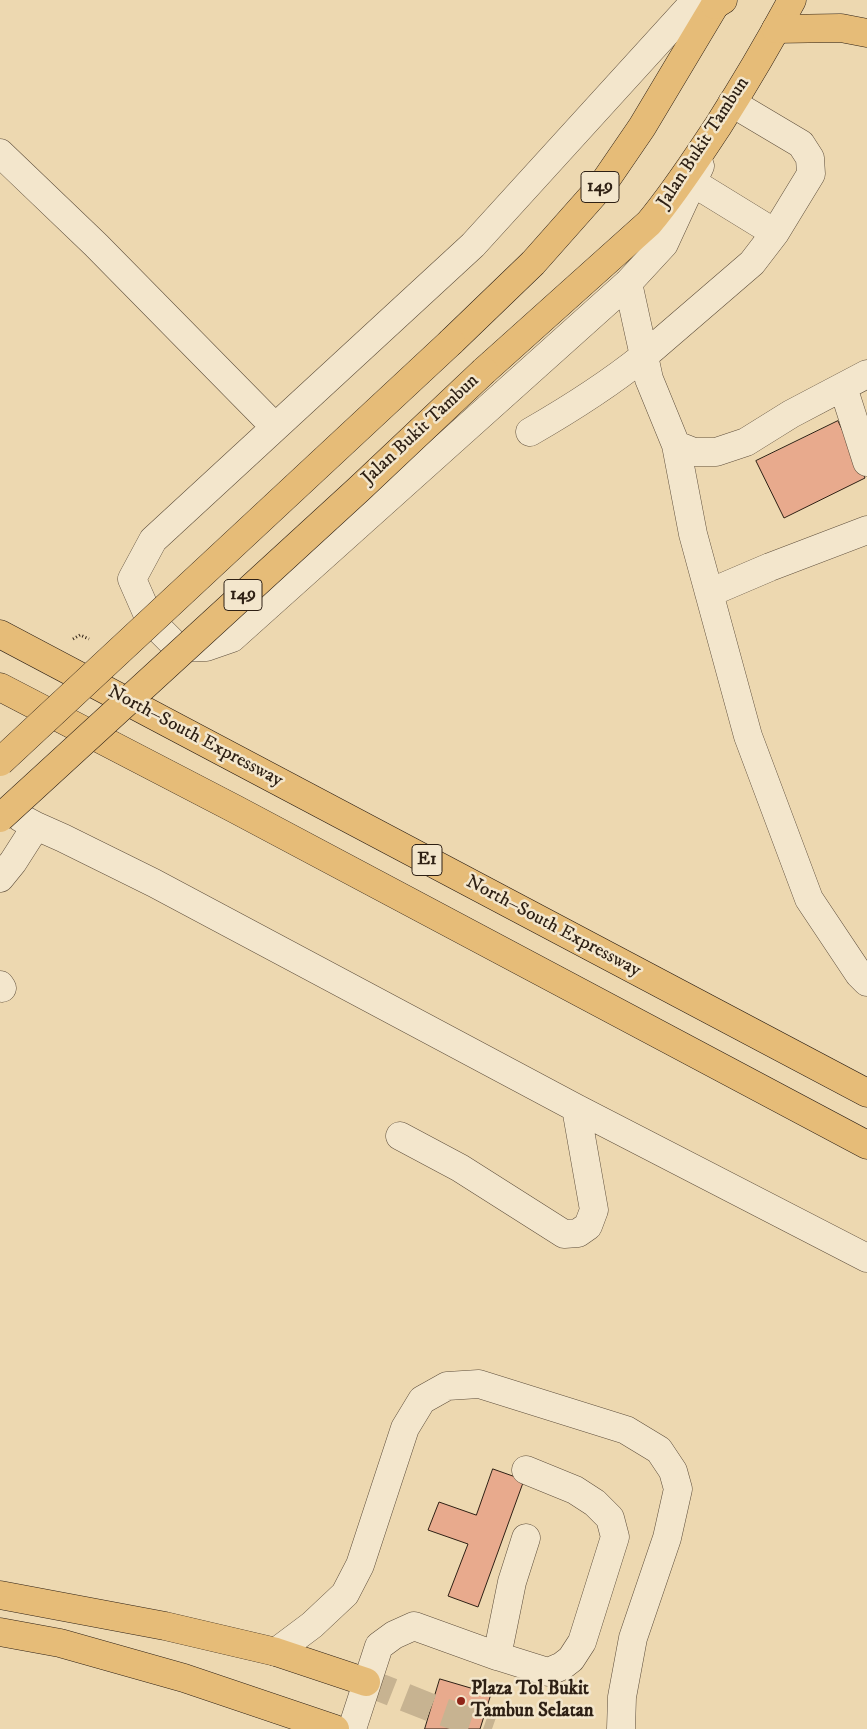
<!DOCTYPE html>
<html>
<head>
<meta charset="utf-8">
<style>
  body { margin:0 }
  canvas { display:block; background:#edd8b0 }
</style>
</head>
<body>
<canvas width="867" height="1729"></canvas>
<script>
const context = document.querySelector('canvas').getContext('2d');
context.lineJoin = 'round';
function fillPath(path, color) {
  context.fillStyle = color;
  context.fill(path, 'evenodd');
}
function stroke(path, color, width, dash) {
  context.strokeStyle = color;
  context.lineWidth = width;
  context.lineCap = dash ? 'butt' : 'round';
  context.setLineDash(dash || []);
  context.stroke(path);
}
function drawText(font, color, halo, rows, align = 'center') {
  context.font = font + ' "IM FELL DW Pica",serif';
  context.lineWidth = 5;
  context.setLineDash([]);
  context.textBaseline = 'middle';
  context.strokeStyle = halo;
  context.fillStyle = color;
  for (const [text, x, y, turn = 0] of rows) {
    context.save();
    context.translate(x, y);
    context.rotate((+turn || 0) * Math.PI / 180);
    context.textAlign = isNaN(turn) ? turn : align;
    if (halo) context.strokeText(text, 0, 0);
    context.fillText(text, 0, 0);
    context.restore();
  }
}
const building = new Path2D(`
  M838 421 865 478 784 518 756 461Z
  M493 1469 524 1480 478 1607 448 1596 468 1544 428 1530 439 1502 476 1515Z
  M440 1679 491 1694 480 1729H425Z`);
fillPath(building, '#e8aa8d');
stroke(building, '#2e2014', 1);
stroke(new Path2D(`
  M366 1682 432 1708 492 1729`), '#c7b391', 28, [28, 14]);
const minor = new Path2D(`
  M696 0 473 245 153 540 132 579 150 620 178 648 206 647 232 638 628 283 664 244 700 166
  M0 153 96 245 275 427
  M692 182 775 233
  M628 283 644 356 752 263 775 233 811 174 810 158 801 144 732 103
  M843 387 867 462
  M530 432C570 409 608 385 644 356L649 379 676 445 693 534 748 736 809 899 859 974 867 982
  M676 445 694 452H716L746 442 791 414 867 374
  M709 593 770 567 867 530
  M36 826 63 838 154 883 576 1108 867 1258
  M0 878 13 862 36 826 21 818
  M0 985 2 988
  M400 1136 460 1168 564 1234 578 1233 588 1226 594 1210 576 1108
  M276 1652 312 1625 345 1594 360 1565 405 1428 422 1400 447 1386 479 1384 626 1430 659 1450 673 1471 678 1489 667 1538 633 1638 622 1697 621 1729
  M497 1656 548 1672 562 1666 571 1659 582 1642 615 1537 610 1518 595 1503 575 1490 526 1470
  M352 1729 379 1646 394 1635 414 1626 497 1656 512 1582 526 1538`);
const major = new Path2D(`
  M451 342 533 263 603 184 642 127 718 0
  M484 371 649 223C675 192 696 159 718 126 744 85 769 43 792 0`);
const highway = new Path2D(`
  M715 5 723 0
  M776 29 841 28 867 33
  M0 634 867 1093
  M0 687 235 809 867 1145
  M0 1595 165 1626 276 1652 366 1682
  M0 1632 60 1643 184 1678 335 1729`);
stroke(minor, '#5e4e3b', 29);
stroke(major, '#2e2014', 29);
stroke(highway, '#2e2014', 29);
stroke(new Path2D(`
  M73 639 80 635 89 639`), '#2e2014', 3, [1, 2.5]);
stroke(minor, '#f3e6cc', 28);
stroke(major, '#e6bc78', 28);
stroke(highway, '#e6bc78', 28);
const majorBridge = new Path2D(`
  M0 762 451 342
  M0 818 359 489 484 371`);
stroke(majorBridge, '#2e2014', 29, []);
stroke(majorBridge, '#e6bc78', 28);
for (const [x, y, r, color] of [
  [461,1701,5,"#8f2418"]
]) {
  const dot = new Path2D();
  dot.arc(x, y, r, 0, 2 * Math.PI);
  context.fillStyle = color;
  context.fill(dot);
  stroke(dot, '#f3e6cc', 2);
}
for (const [x, y, w] of [
  [600,187,38],
  [243,595,38],
  [427,860,30]
]) {
  const box = new Path2D();
  box.roundRect(x - w / 2, y - 15.5, w, 31, 4);
  context.fillStyle = '#f3e6cc';
  context.fill(box);
  stroke(box, '#2e2014', 1);
}
drawText('bold 18px', '#2e2014', null, [
  ["149",600,187],
  ["149",243,595],
  ["E1",427,860]
]);
drawText('19px', '#2e2014', '#f3e6cc', [
  ["Jalan Bukit Tambun",704,143,-57],
  ["Jalan Bukit Tambun",421,430,-43],
  ["North–South Expressway",195,737,28],
  ["North–South Expressway",553,927,28]
]);
drawText('bold 19px', '#2e2014', '#f3e6cc', [
  ["Plaza Tol Bukit",471,1690],
  ["Tambun Selatan",471,1712]
], 'left');
</script>
</body>
</html>
